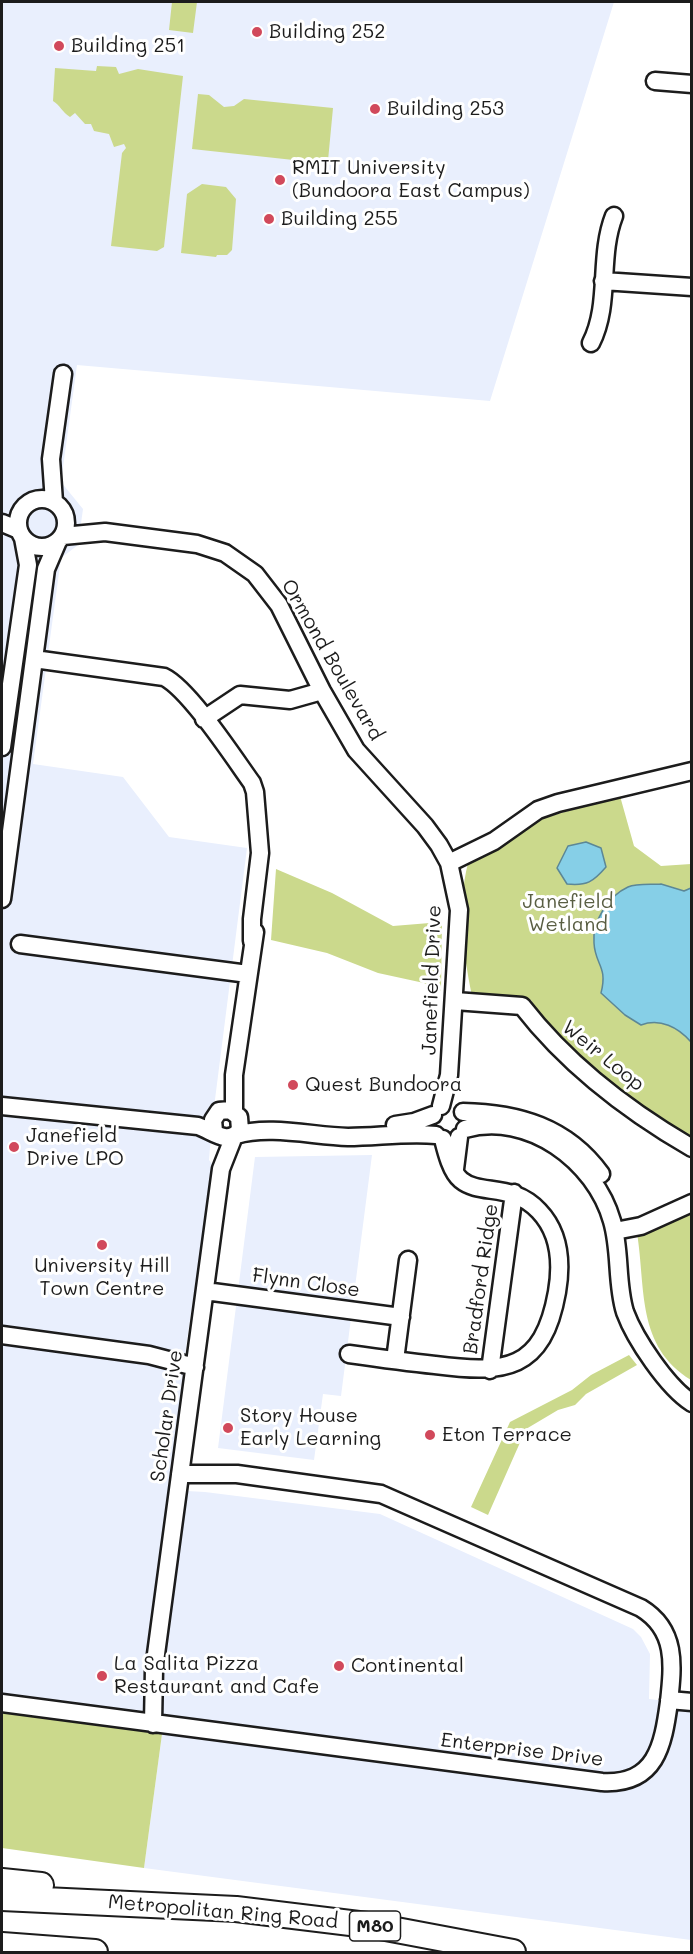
<!DOCTYPE html>
<html>
<head>
<meta charset="utf-8">
<style>
  body { margin:0 }
  #map { position:relative; width:693px; height:1954px; overflow:hidden; background:#fff; font-family:Mali,sans-serif }
  canvas { display:block }
  .frame { position:absolute; inset:0; border:3px solid #1c1c1c; pointer-events:none }
</style>
</head>
<body>
<div id="map">
<canvas width="693" height="1954"></canvas>
<div class="frame"></div>
</div>
<script>
const context = document.querySelector('canvas').getContext('2d');
context.lineJoin = 'round';
function fillPath(path, color) {
  context.fillStyle = color;
  context.fill(path, 'evenodd');
}
function stroke(path, color, width, dash) {
  context.strokeStyle = color;
  context.lineWidth = width;
  context.lineCap = dash ? 'butt' : 'round';
  context.setLineDash(dash || []);
  context.stroke(path);
}
function drawText(font, color, halo, rows, align = 'center') {
  context.font = font + ' Mali,sans-serif';
  context.lineWidth = 6;
  context.setLineDash([]);
  context.textBaseline = 'middle';
  context.strokeStyle = halo;
  context.fillStyle = color;
  for (const [text, x, y, turn = 0] of rows) {
    context.save();
    context.translate(x, y);
    context.rotate((+turn || 0) * Math.PI / 180);
    context.textAlign = isNaN(turn) ? turn : align;
    if (halo) context.strokeText(text, 0, 0);
    context.fillText(text, 0, 0);
    context.restore();
  }
}
fillPath(new Path2D(`
  M2 2H614L490 401 77 365 61 482 83 509 78 545 61 558 33 764 123 777 169 837 247 848 212 1123 209 1160 213 1165 187 1340 169 1490 205 1492 380 1514 633 1629 641 1637 650 1654 649 1699 691 1704V1940L144 1868 162 1734 2 1713Z
  M372 1155 341 1396 323 1394 314 1460 218 1448 255 1157Z`), '#e9effd');
fillPath(new Path2D(`
  M172 2H197L193 33 169 30Z
  M97 66 116 67 119 74 138 69 183 76 164 247 157 251 111 246 122 153 126 148 124 144 114 147 109 134 94 131 91 124H85L75 113 70 117C62 112 60 105 53 101L55 68 96 71Z
  M198 94 209 95 224 107 234 106 244 99 333 108 327 171 312 169V162L192 149Z
  M202 184 226 187 236 199 232 250 227 255H217L216 257 181 253 187 194Z
  M620 796 634 846 661 866 691 864V1140L626 1096 551 1035 531 1000 472 996C463 951 457 907 468 863L495 849 537 820Z
  M276 869 332 893 393 926 442 922 441 991 424 983 378 973 327 953 271 940Z
  M691 1210V1380C636 1346 646 1289 637 1233Z
  M629 1355 637 1365 586 1394 575 1405 558 1410 526 1429 488 1515 471 1507 510 1422 572 1390 591 1375Z
  M2 1713 162 1734 144 1868 2 1848Z`), '#cbd98c');
const water = new Path2D(`
  M586 842 601 848 606 867C593 882 587 886 567 884L557 868 568 846Z
  M661 884 684 891 691 888V1042C678 1027 660 1018 641 1025L625 1015 601 993C608 966 595 965 594 943 592 922 608 896 628 887 637 883 652 885 661 884Z`);
fillPath(water, '#86cfe7');
stroke(water, '#5c8796', 1.5);
const minor = new Path2D(`
  M655 81 692 84
  M603 281 692 287
  M591 343C611 304 598 257 614 216
  M18 523a24 24 0 1 1 48 0a24 24 0 1 1-48 0Z
  M54 502 51 459 63 374
  M2 523 19 530
  M63 536 105 532 197 544 225 553 255 574 279 605 322 691 356 750 425 826 439 845 449 863 459 910 449 1075 441 1106
  M34 659 164 677C189 689 234 758 252 783L255 792 260 853 252 919V941
  M204 719 240 695 290 700 322 691
  M2 747 28 565 23 538
  M449 863 494 841 538 810 558 803 692 771
  M2 899 46 569 58 541
  M20 944 248 974
  M455 1001 522 1006C567 1064 628 1111 692 1148
  M2 1106 198 1126C213 1131 228 1146 240 1130L239 1117 230 1110 219 1111 213 1120 214 1131
  M234 1111V1075L255 932
  M463 1112C518 1113 567 1127 601 1174
  M395 1125 414 1122 433 1115
  M465 1129C528 1111 595 1161 612 1221 621 1251 616 1283 625 1312 635 1339 667 1387 692 1403
  M236 1135C269 1125 313 1136 348 1137 377 1137 407 1132 436 1135
  M455 1169 459 1137
  M615 1231 641 1226 692 1203
  M205 1291 401 1317
  M2 1335 149 1355 195 1367
  M349 1354C377 1358 406 1362 435 1365 505 1374 543 1371 557 1292 562 1263 560 1233 539 1211 512 1182 480 1196 461 1180 451 1172 446 1151 443 1139
  M395 1360 408 1260
  M490 1370 514 1193
  M669 1700 692 1702
  M2 1703 602 1782C656 1785 663 1746 669 1702 673 1665 677 1630 641 1608L381 1494 237 1474H180
  M153 1724 154 1669 221 1169 234 1136`);
const highway = new Path2D(`
  M2 1881 41 1885
  M2 1898 236 1909 375 1926 513 1952
  M2 1945 95 1952`);
stroke(minor, '#1c1c1c', 21);
stroke(highway, '#1c1c1c', 28);
stroke(minor, '#fff', 16);
stroke(highway, '#fff', 24);
for (const [x, y, r, color] of [
  [257,32,6,"#d1495b"],
  [59,46,6,"#d1495b"],
  [375,109,6,"#d1495b"],
  [280,180,6,"#d1495b"],
  [269,219,6,"#d1495b"],
  [293,1085,6,"#d1495b"],
  [14,1147,6,"#d1495b"],
  [102,1245,6,"#d1495b"],
  [228,1428,6,"#d1495b"],
  [430,1435,6,"#d1495b"],
  [339,1666,6,"#d1495b"],
  [102,1676,6,"#d1495b"]
]) {
  const dot = new Path2D();
  dot.arc(x, y, r, 0, 2 * Math.PI);
  context.fillStyle = color;
  context.fill(dot);
  stroke(dot, '#fff', 2);
}
for (const [x, y, w] of [
  [375,1926,51]
]) {
  const box = new Path2D();
  box.roundRect(x - w / 2, y - 15, w, 30, 4.5);
  context.fillStyle = '#fff';
  context.fill(box);
  stroke(box, '#1c1c1c', 1.5);
}
drawText('bold 18px', '#1c1c1c', null, [
  ["M80",375,1926]
]);
drawText('20px', '#1c1c1c', '#fff', [
  ["Building 252",269,32],
  ["Building 251",71,46],
  ["Building 253",387,109],
  ["RMIT University",292,168],
  ["(Bundoora East Campus)",292,191],
  ["Building 255",281,219],
  ["Quest Bundoora",305,1085],
  ["Janefield",26,1136],
  ["Drive LPO",26,1159],
  ["University Hill",102,1266,"center"],
  ["Town Centre",102,1289,"center"],
  ["Story House",240,1416],
  ["Early Learning",240,1439],
  ["Eton Terrace",442,1435],
  ["La Salita Pizza",114,1664],
  ["Restaurant and Cafe",114,1687],
  ["Continental",351,1666]
], 'left');
drawText('20px', '#1c1c1c', '#fff', [
  ["Ormond Boulevard",332,660,60],
  ["Janefield Drive",432,980,-88],
  ["Weir Loop",603,1056,39],
  ["Bradford Ridge",481,1279,-82],
  ["Flynn Close",306,1283,8],
  ["Scholar Drive",167,1416,-82],
  ["Enterprise Drive",522,1750,7],
  ["Metropolitan Ring Road",223,1912,5]
]);
drawText('20px', '#595e43', '#fff', [
  ["Janefield",568,902],
  ["Wetland",568,925]
]);
</script>
</body>
</html>
